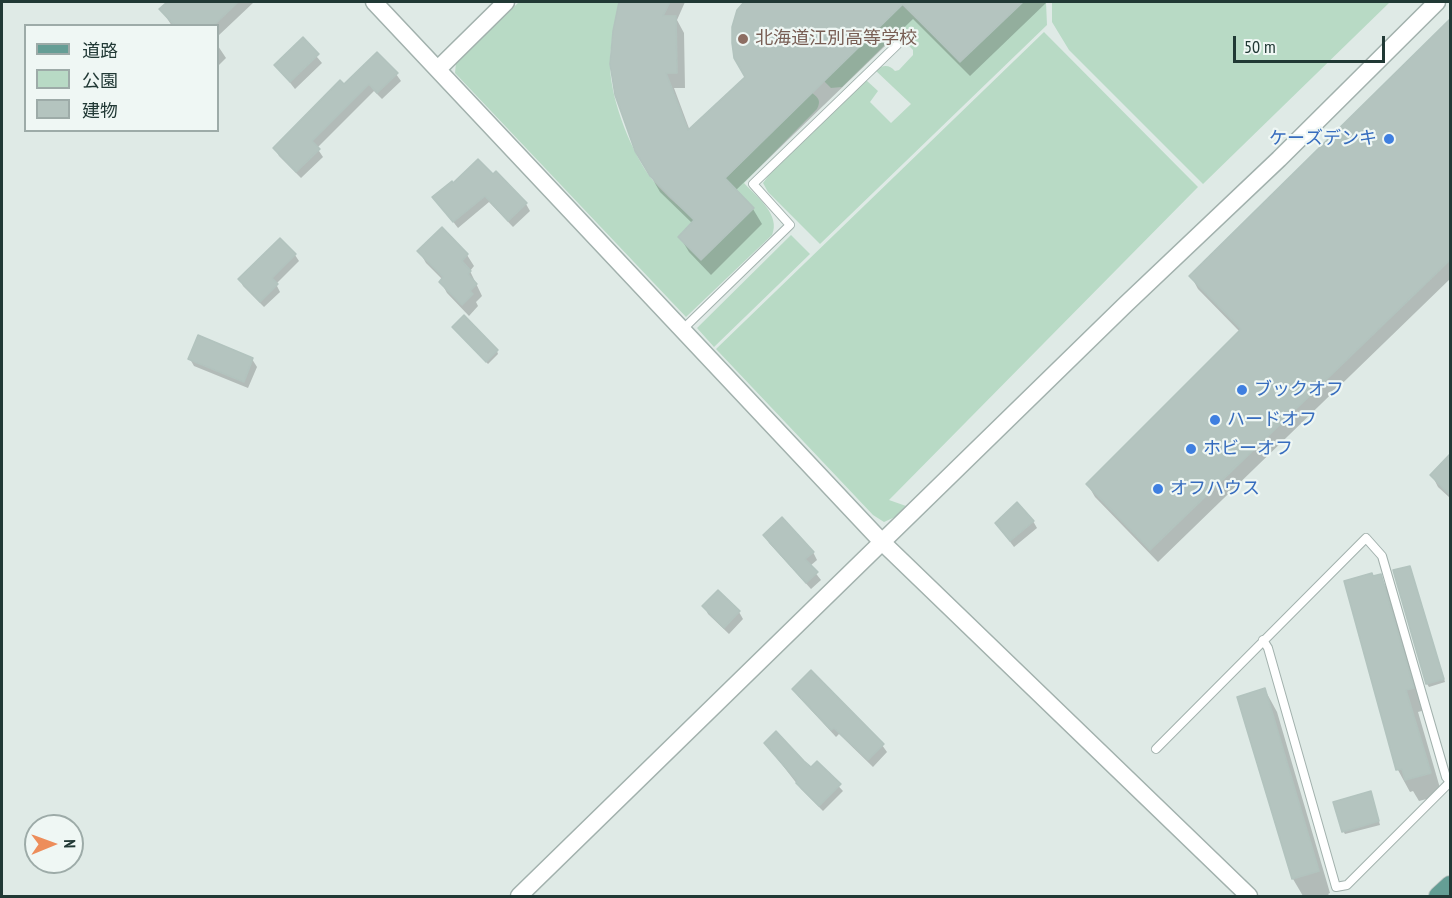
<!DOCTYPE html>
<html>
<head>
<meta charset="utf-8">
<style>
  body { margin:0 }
  #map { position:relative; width:1452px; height:898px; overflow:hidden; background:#dfeae6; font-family:"PT Sans Narrow","Noto Sans JP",sans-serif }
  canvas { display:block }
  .frame { position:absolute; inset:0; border:3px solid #213935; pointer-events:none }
  .legend { position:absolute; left:24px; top:24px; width:195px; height:108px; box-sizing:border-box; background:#eff7f4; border:2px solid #9daba8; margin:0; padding:8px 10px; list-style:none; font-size:18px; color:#213935 }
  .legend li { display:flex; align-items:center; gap:12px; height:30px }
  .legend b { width:30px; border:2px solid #9daba8 }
  .north { position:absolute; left:24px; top:814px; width:60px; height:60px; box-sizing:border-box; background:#eff7f4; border:2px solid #9daba8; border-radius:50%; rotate:89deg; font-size:16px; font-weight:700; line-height:24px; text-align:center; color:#213935 }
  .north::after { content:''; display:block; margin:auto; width:21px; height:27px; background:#ed8d5a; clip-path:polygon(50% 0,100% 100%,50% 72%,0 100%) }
  .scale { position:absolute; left:1233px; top:36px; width:152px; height:27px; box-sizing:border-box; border:3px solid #213935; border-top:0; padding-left:8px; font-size:18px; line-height:21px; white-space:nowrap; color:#213935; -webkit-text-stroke:4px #eff7f4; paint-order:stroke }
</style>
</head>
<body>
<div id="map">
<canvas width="1452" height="898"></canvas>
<div class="frame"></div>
<ul class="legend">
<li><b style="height:8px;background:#659e95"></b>道路</li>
<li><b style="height:16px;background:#b8dac5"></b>公園</li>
<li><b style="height:16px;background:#b4c4bf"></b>建物</li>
</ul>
<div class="north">N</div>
<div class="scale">50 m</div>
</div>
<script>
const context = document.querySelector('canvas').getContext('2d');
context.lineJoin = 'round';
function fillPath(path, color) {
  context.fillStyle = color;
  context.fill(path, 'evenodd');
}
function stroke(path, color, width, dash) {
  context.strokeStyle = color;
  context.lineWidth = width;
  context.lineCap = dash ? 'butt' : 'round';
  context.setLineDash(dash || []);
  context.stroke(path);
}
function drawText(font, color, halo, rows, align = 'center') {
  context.font = font + ' "PT Sans Narrow","Noto Sans JP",sans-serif';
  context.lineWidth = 4.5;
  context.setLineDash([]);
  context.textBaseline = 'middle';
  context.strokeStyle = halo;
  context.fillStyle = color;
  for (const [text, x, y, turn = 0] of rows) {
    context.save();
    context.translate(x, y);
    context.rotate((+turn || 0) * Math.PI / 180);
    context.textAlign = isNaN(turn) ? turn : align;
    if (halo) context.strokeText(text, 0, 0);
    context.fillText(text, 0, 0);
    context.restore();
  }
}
fillPath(new Path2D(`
  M519 2H619C615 21 611 41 610 61 609 95 629 146 648 174 660 191 679 206 694 220L678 237 701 260 754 208 725 179 812 93C819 98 821 101 817 109L744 183C757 197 781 215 772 235L686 317 455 73 456 63Z
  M899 2 960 62 1023 2H1046L1047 25 820 244 768 192 763 183 769 175 866 80 878 91 870 102 891 123 911 104 875 70C883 65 889 64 895 71L899 70 913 55V50L897 33 842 87 831 88 824 81 894 13 892 9Z
  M1052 2H1390L1203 184 1069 50 1052 22Z
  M1044 32 1198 187 889 500 906 506 895 517 884 522 873 515 716 349Z
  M791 235 810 254 714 347 697 328Z`), '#b8dac5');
fillPath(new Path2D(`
  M169 2H175L186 13 199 2H254L218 36V26H172L161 9Z
  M621 2H685L677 20 684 33 685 88H674L690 131 747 77 744 4 741 2H1047L970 76 913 19 735 191 753 209 762 224 711 275 689 252 680 237 693 224 660 192 636 150 615 31Z
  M1450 21V279L1158 562 1095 497 1088 485 1240 332 1198 289 1191 276Z
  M302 39 322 63 295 89 276 65Z
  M218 46 226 58 218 66Z
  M396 74 401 81 382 99 374 91 317 148 323 157 301 178 279 156 275 149 344 86Z
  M452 183 526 204 530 211 513 227 489 202 458 228 434 197Z
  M419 251 467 255 474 266 470 271 482 296 476 302 478 306 469 316 447 293 441 282 443 280 426 263Z
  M295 255 299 261 276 284 280 292 264 307 243 286 240 279Z
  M456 330 497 351 498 354 488 364Z
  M190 359H252L257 367 248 388 194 366Z
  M1450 456V498L1438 487 1432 475Z
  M1033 521 1037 528 1014 547 1001 530Z
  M765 535 813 552 817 560 810 566 821 580 811 589 769 543Z
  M1411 570 1445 682 1429 687 1427 684Z
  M1380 576 1392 597 1425 710 1418 712 1442 795 1419 801 1413 791 1410 792 1398 770 1373 578Z
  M704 606 739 612 743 619 729 634 708 614Z
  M794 689 882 745 887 752 873 767 839 734 836 737 798 696Z
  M1265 690 1277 712 1330 893 1328 894 1330 896H1303L1293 879Z
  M766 744 811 769 817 763 843 791 823 811 801 789Z
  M1372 796 1380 825 1345 834 1343 831Z`), '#0003');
const building = new Path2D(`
  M167 2H238L213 26H175L159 9Z
  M619 2H670L663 16H676L677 73H666L688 130 745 77 734 58 732 43V27L737 10 744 2H1023L960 62 903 4 725 178 754 208 701 260 678 237 694 220 650 176 635 151 615 95 610 64 613 31Z
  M1450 19V260L1150 550 1086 484 1241 329 1189 276Z
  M303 37 319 54 290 82 274 65Z
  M377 52 398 73 377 93 369 84 312 141 320 149 296 172 273 148 340 80 344 84Z
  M478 159 493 174 496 171 527 203 508 221 485 196 453 222 432 197 452 181 453 183Z
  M442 227 468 254 462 261 471 271 468 274 477 284 470 291 473 294 462 305 439 282 443 277 417 251Z
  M280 238 296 254 272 278 278 284 260 302 238 279Z
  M464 315 498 350 486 362 452 327Z
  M198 335 253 358 244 382 188 359Z
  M1450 454V495L1430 475Z
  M1017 502 1034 521 1010 541 995 523Z
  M782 517 814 552 805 559 818 572 806 583 763 535Z
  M1410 566 1444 679 1426 684 1393 570Z
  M1372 573 1373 576 1381 574 1414 688 1406 690 1431 773 1405 780 1402 769 1396 770 1344 581Z
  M718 590 740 611 724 628 702 606Z
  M811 670 884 744 868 760 834 728 831 730 792 689Z
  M1265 688 1319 871 1292 879 1237 697Z
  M776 731 804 761 811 767 817 761 841 784 819 806 796 783 797 781 764 743Z
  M1371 791 1379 821 1342 832 1333 802Z`);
fillPath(building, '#b4c4bf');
stroke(building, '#b2c3be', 1.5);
const lane = new Path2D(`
  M682 330 790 225 753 184 897 45
  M1263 640 1268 648 1336 887 1347 885 1450 782
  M1156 749 1366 538 1382 556 1446 777 1450 782`);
const street = new Path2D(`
  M374 2 882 542 1249 896
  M438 69 506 2
  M519 896 1125 305 1279 159 1437 2`);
const primary = new Path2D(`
  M1438 896 1450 885`);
stroke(lane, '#a2b1ad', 10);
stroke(street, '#a2b1ad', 19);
stroke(primary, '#bcc4c2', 20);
stroke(lane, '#fff', 8);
stroke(street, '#fff', 16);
stroke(primary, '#659e95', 18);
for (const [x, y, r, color] of [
  [743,39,6,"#8d6e63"],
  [1389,139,6,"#3f7fe0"],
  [1242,390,6,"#3f7fe0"],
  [1215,420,6,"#3f7fe0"],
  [1191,449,6,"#3f7fe0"],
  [1158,489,6,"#3f7fe0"]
]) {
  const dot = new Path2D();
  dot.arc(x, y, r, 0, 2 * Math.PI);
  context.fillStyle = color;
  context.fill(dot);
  stroke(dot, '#eff7f4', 2);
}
drawText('18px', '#785e54', '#eff7f4', [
  ["北海道江別高等学校",755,39]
], 'left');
drawText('18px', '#366cbe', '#eff7f4', [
  ["ケーズデンキ",1377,139,"right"],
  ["ブックオフ",1254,390],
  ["ハードオフ",1227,420],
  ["ホビーオフ",1203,449],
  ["オフハウス",1170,489]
], 'left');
</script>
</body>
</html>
